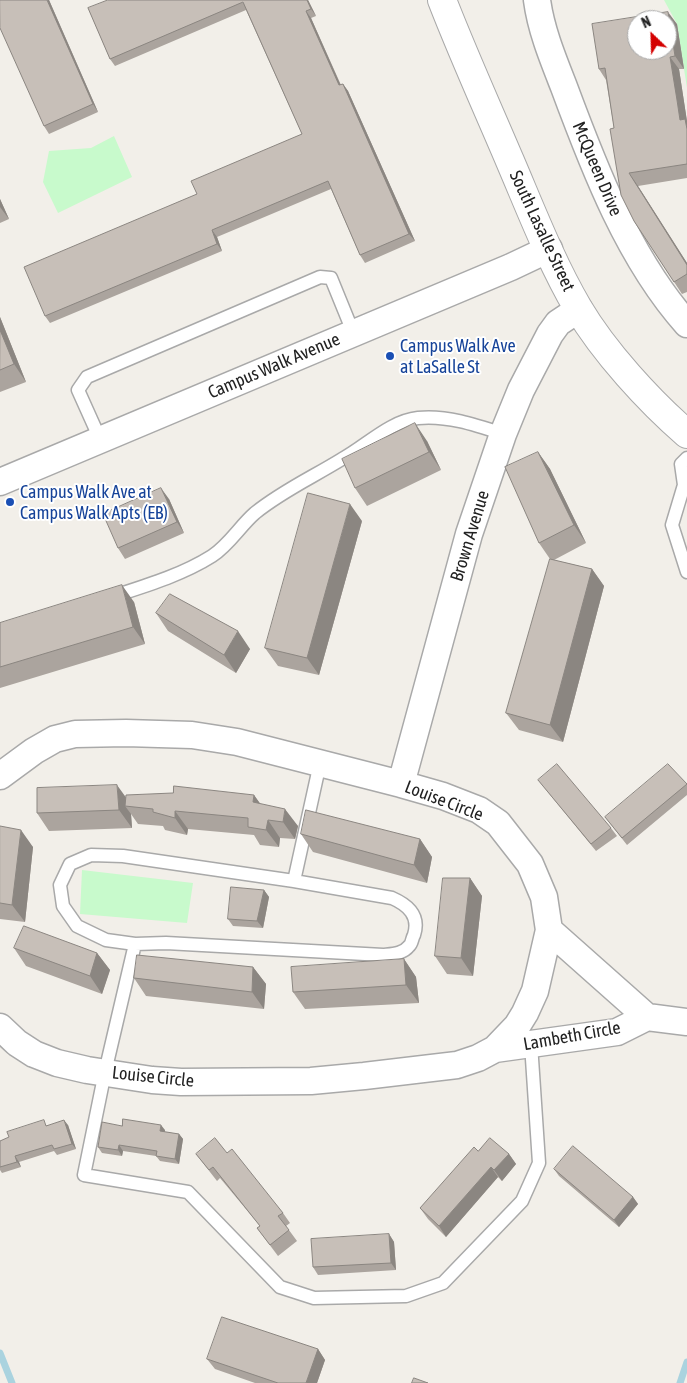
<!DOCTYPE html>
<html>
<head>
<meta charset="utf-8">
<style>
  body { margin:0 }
  #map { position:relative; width:687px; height:1383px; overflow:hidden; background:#f2efe9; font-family:"Asap Condensed",sans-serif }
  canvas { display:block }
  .north { position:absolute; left:627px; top:10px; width:50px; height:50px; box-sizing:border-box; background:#fff; border:1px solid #a7a7a7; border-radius:50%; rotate:336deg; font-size:14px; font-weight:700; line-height:20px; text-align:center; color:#222 }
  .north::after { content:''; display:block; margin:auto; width:18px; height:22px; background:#d40000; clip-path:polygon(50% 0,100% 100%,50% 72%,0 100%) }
</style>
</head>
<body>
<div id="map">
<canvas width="687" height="1383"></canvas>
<div class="north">N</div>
</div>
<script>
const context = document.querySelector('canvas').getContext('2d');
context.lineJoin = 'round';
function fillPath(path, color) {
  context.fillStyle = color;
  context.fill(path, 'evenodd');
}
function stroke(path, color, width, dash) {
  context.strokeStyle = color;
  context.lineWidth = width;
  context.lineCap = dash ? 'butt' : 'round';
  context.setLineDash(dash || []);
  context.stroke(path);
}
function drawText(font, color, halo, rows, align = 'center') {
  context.font = font + ' "Asap Condensed",sans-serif';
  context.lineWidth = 4;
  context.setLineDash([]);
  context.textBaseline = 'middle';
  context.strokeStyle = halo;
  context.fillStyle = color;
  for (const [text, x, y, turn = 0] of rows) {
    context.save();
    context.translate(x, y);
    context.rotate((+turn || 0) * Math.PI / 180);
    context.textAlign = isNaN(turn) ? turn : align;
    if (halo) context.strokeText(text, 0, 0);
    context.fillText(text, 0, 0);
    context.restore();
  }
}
fillPath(new Path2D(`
  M664 0H687V88L677 24Z
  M114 136 132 177 58 213 43 182 49 151 91 148Z
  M82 870 193 883 187 923 80 914Z`), '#c8facc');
stroke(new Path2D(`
  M0 1353 12 1383
  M680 1383 687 1362`), '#aad3df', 7);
const service = new Path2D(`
  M100 439 78 390 87 377 320 277 331 278 353 332
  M687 458 681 464 684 485 672 525 687 572
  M111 597C145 586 182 575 212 556 229 545 240 526 255 513 282 491 313 477 342 459 366 446 390 421 418 418 447 415 476 425 503 434
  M294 881 392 898C408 905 420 916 414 935 412 938 412 944 409 946 403 954 392 954 383 955L166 943 135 944 106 940 77 926 63 906 60 885 70 864 91 855 123 856 294 881 320 763
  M135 944 105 1072 84 1175 188 1192 280 1287 314 1298 406 1296 443 1283 522 1201 539 1163 531 1044`);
const minor = new Path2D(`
  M537 0C541 30 553 59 564 87 594 168 629 259 687 324
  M0 482 511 267 549 249
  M0 776 34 751 55 739 75 734 126 733 192 735 237 742 401 784 443 796 479 810 498 823 530 864 544 897 549 930 535 991 525 1013 517 1026 495 1049 478 1058 457 1065 364 1076 311 1081 181 1082 152 1080 87 1070 57 1063 34 1054 17 1043 0 1027
  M401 784 469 534 503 434 521 390 550 334 558 323 579 309
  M549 930 647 1017
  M495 1049 617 1032 647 1017 687 1022`);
const tertiary = new Path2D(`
  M442 0C463 54 487 107 510 161 531 210 551 262 578 308 604 352 649 401 687 434`);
stroke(service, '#a9a9a9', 15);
stroke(minor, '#a9a9a9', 29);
stroke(tertiary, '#a9a9a9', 30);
stroke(service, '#fff', 12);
stroke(minor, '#fff', 26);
stroke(tertiary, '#fff', 28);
fillPath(new Path2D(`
  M49 0 98 112 49 134 44 126Z
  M308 0 316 16 311 18 341 85 343 84 348 91 415 241 365 263 360 255 331 189 217 237 222 251 50 323 45 316 197 194 302 134 246 10 115 66 110 59 88 8Z
  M677 24 684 69H679L687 122V178L638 186 687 263V292L682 294 634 221 614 128 606 80 599 69Z
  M0 199 9 219 0 223Z
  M0 317 26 382 0 392Z
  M427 441 441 470 367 506 355 488Z
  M538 452 550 469 586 543 554 560 592 569 604 586 563 742 519 730 506 713 550 559 539 543Z
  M169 499 184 533 125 559 118 548Z
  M362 521 319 675 278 666 265 648Z
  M134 602 145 644 0 688V623Z
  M156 613 250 649 236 673 168 631Z
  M538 780 611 828 617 836 596 851Z
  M687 784V795L627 845 605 817Z
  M254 795 260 804 298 826 295 839 280 838 279 847 260 845 254 835 188 829 187 835 165 830 163 826 138 824 131 814 132 828 49 831 37 813 126 797Z
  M0 826 33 847 25 922 0 919Z
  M301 834 420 839 432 857 427 883 313 852Z
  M470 878 482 896 473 976 447 974 435 956Z
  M264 890 269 897 263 928 233 926 228 919Z
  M14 948 97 953 110 970 102 994 26 966Z
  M404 959 416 977 419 1003 305 1009 293 992Z
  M253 967 266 984 264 1009 146 996 134 978Z
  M48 1125H68L76 1149 57 1155 54 1151 19 1162 21 1167 2 1173 0 1170V1141Z
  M122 1126 165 1130V1132L179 1134 183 1139 179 1164 160 1161 156 1156 123 1151 122 1156 102 1153 98 1147Z
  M478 1151 509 1154 516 1164 502 1181 498 1177 446 1237 428 1219 420 1208Z
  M227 1153 283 1213 290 1223 286 1226 297 1241 278 1256 257 1228 260 1226 220 1178 217 1181 196 1154Z
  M554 1169 633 1197 638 1204 619 1227 559 1176Z
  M389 1234 394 1242 396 1270 318 1275 313 1267Z
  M318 1349 325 1360 317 1383H255L215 1369 207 1359Z`), '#aba49e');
fillPath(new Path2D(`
  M47 0H49L98 112 93 104Z
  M307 0H308L316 16 311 9Z
  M306 11 311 18 344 93 339 85Z
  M668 12 677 24 684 69 675 56Z
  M670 57 679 69 687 121V130L680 120Z
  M343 84 348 91 415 241 409 234Z
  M629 173 638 186 687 263V265Z
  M0 199 9 219 0 207Z
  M212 230 217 237 222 251 217 244Z
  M0 317 26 382 14 364 0 330Z
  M415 423 427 441 441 470 429 452Z
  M538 452 550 469 586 543 574 525Z
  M161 488 169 499 184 533 177 522Z
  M350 504 362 521 319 675 307 658Z
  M592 569 604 586 563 742 550 725Z
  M122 585 134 602 145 644 133 627Z
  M238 631 250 649 236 673 224 655Z
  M117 785 130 803 125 806 131 814 132 828 119 810Z
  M254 795 267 813 253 802Z
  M285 809 298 826 295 839 283 822Z
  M175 811 188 829 187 835 175 818Z
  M268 820 280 838 279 847 266 830Z
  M21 830 33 847 25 922 12 905Z
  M420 839 432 857 427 883 414 865Z
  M470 878 482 896 473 976 461 958Z
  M264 890 269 897 263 928 257 921Z
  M97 953 110 970 102 994 90 976Z
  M404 959 416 977 419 1003 406 985Z
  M253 967 266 984 264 1009 252 992Z
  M64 1120 68 1125 76 1149 72 1144Z
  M161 1125 165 1130 164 1137 160 1131Z
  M179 1134 183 1139 179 1164 175 1159Z
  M119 1145 123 1151 122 1156 118 1150Z
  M509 1154 516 1164 502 1181 494 1170Z
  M15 1156 19 1162 21 1167 17 1162Z
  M491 1167 498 1177 446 1237 439 1226Z
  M633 1197 638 1204 619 1227 614 1220Z
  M389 1234 394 1242 396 1270 391 1263Z
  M318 1349 325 1360 317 1383H306Z`), '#8b8681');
const building = new Path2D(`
  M0 0H47L93 104 44 126 0 28Z
  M108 0H307L311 9 306 11 339 85 343 84 409 234 360 255 328 181 212 230 217 244 45 316 24 267 197 194 191 181 302 134 243 2 110 59 88 8Z
  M668 12 675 56 670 57 677 100 680 120 685 119 687 129V164L629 173 687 265V274L674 282 634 221 621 195 610 129 614 128 605 68 599 69 592 24ZM637 20H667V50H637Z
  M0 330 14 364 0 370Z
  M415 423 429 452 355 488 342 459Z
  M538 452 574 525 539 543 505 467Z
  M161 488 177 522 118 548 103 514Z
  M308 493 350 504 307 658 265 648Z
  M550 559 592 569 550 725 506 713Z
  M122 585 133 627 0 667V623Z
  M170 594 238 631 224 655 156 613Z
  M557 764 611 828 591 844 538 780Z
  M668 764 687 784 622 838 605 817Z
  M117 785 119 810 37 813V788Z
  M174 786 254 795 253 802 285 809 283 822 268 820 266 830 248 827V818L175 811V818L153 812V809L125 806 126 795 173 793Z
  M306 810 420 839 414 865 301 834Z
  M0 826 21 830 12 905 0 903Z
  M443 878H470L461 958 435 956Z
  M231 887 264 890 257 921 228 919Z
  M24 926 97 953 90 976 14 948Z
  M137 955 253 967 252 992 134 978Z
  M404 959 406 985 293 992 291 967Z
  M123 1119 161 1125 160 1131 179 1134 175 1159 156 1156 157 1151 119 1145 118 1150 98 1147 102 1122 122 1126Z
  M44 1120 46 1126 64 1120 72 1144 54 1149 52 1145 15 1156 17 1162 0 1167V1141L9 1137 7 1132Z
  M215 1138 227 1153 232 1149 283 1213 278 1216 289 1230 270 1245 257 1228 260 1226 213 1167 209 1170 196 1154Z
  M490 1138 509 1154 494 1170 491 1167 439 1226 420 1208 474 1147 478 1151Z
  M573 1146 633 1197 614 1220 554 1169Z
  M389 1234 391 1263 313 1267 311 1239Z
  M222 1317 318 1349 306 1383H278L207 1359Z
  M414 1378 428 1383H412Z`);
fillPath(building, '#c7bfb8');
stroke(building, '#8b8681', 1);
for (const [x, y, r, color] of [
  [390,356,5,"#1a4fb4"],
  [10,502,5,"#1a4fb4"]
]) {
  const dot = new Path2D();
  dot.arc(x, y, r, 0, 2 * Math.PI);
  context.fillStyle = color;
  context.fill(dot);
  stroke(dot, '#fff', 2);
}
drawText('18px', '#222', '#fff', [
  ["McQueen Drive",597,169,67],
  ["South Lasalle Street",542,231,65],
  ["Campus Walk Avenue",274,366,-23],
  ["Brown Avenue",470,536,-73],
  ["Louise Circle",444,801,21],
  ["Lambeth Circle",572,1036,-10],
  ["Louise Circle",153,1077,6]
]);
drawText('18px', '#164399', '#fff', [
  ["Campus Walk Ave",400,346],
  ["at LaSalle St",400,367],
  ["Campus Walk Ave at",20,492],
  ["Campus Walk Apts (EB)",20,513]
], 'left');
</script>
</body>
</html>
